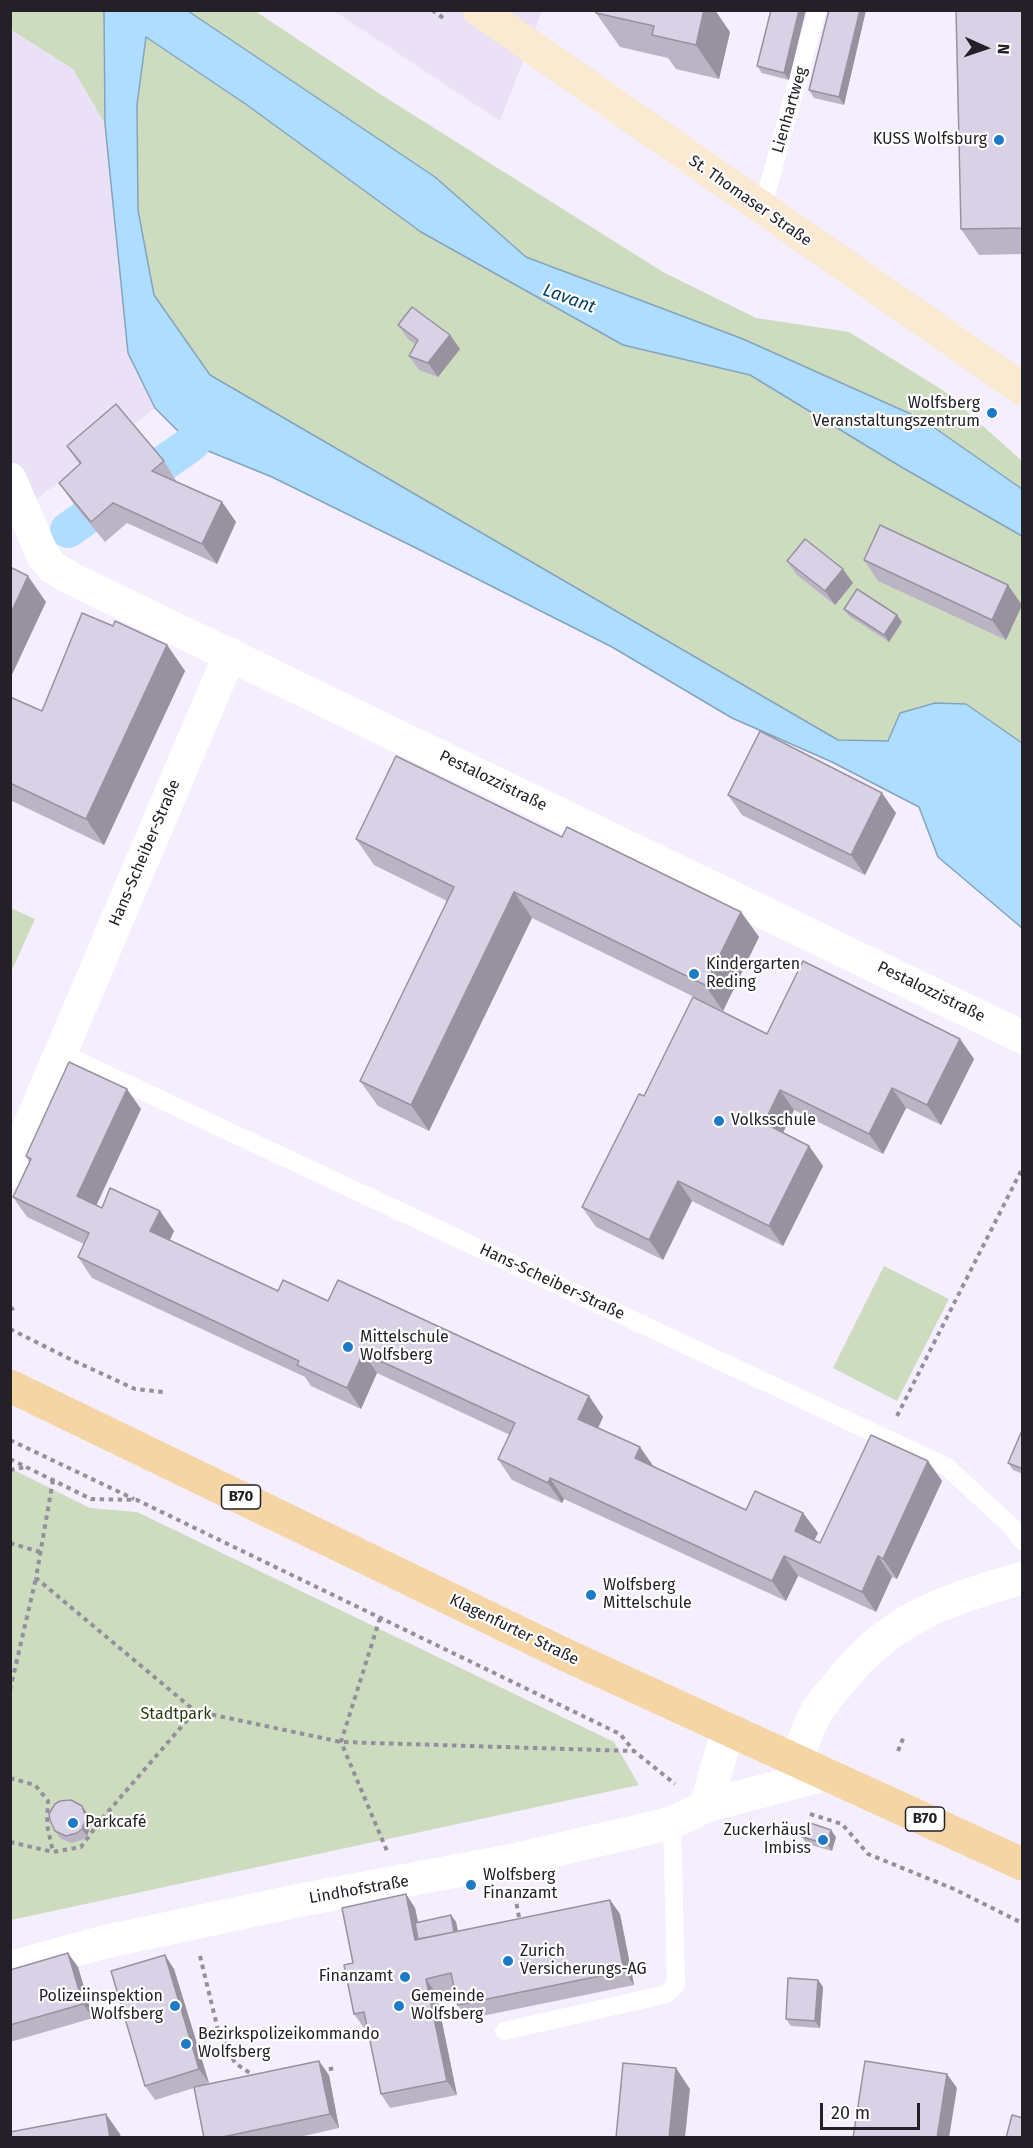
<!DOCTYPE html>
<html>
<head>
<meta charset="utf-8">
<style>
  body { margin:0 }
  #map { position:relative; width:1033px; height:2148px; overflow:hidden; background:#f5eeff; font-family:"Fira Sans",sans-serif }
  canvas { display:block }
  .frame { position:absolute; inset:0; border:12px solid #232027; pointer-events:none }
  .north { position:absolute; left:955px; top:18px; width:60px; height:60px; -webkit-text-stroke:4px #fff; paint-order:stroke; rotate:93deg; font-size:16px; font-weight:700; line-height:24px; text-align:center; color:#232027 }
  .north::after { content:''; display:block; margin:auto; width:21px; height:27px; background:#232027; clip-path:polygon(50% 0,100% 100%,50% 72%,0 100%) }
  .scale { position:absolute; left:820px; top:2103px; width:100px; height:27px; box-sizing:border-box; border:3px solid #232027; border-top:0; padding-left:8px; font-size:18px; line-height:21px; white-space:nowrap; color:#232027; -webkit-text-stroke:4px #fff; paint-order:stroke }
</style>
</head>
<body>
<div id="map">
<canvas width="1033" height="2148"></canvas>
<div class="frame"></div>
<div class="north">N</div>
<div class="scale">20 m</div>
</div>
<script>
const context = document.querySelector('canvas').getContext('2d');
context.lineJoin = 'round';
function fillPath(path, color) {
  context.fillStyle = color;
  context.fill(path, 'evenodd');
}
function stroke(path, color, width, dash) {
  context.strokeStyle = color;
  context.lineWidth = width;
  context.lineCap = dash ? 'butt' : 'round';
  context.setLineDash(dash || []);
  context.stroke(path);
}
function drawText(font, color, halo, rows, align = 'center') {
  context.font = font + ' "Fira Sans",sans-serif';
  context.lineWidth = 4.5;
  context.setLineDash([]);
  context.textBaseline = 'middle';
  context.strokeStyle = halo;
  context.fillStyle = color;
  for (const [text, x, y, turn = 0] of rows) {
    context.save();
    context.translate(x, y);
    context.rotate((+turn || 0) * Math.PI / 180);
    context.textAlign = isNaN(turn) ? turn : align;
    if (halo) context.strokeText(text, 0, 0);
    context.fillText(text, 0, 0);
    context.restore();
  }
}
fillPath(new Path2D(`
  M334 11H542L500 121Z
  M10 30 73 69 105 124 128 353 155 408 30 504 10 502Z`), '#eae1f7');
fillPath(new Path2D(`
  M10 11H104L105 124 73 69 11 30Z
  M188 11H255L380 94 663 272 756 318 849 332 944 391 1022 461V489L922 419 743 339 526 257 435 177Z
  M146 37 247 105 421 232 623 345 750 375 903 468 1022 536V743L966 704 935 703 900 713 888 741 838 740 210 375 154 295 138 210 137 105Z
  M11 908 35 919 11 972Z
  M884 1266 949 1299 897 1401 833 1368Z
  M10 1468 90 1508 137 1512 614 1742 639 1785 11 1920Z`), '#cddcbe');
const water = new Path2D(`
  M104 11H188L435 177 526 257 743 339 922 419 1022 489V536L903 468 750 375 623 345 421 232 247 105 146 37 137 105 138 210 154 295 210 375 838 740 888 741 900 713 935 703 966 704 1022 743V928L938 857 919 807 832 762 732 718 612 647 414 547 272 477 191 444 155 408 128 353 105 124Z`);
fillPath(water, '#aeddff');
stroke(water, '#84a4be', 1.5);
stroke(new Path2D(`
  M68 530 191 444 217 414`), '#aeddff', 36);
stroke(new Path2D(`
  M432 10 446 20
  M10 1310 14 1308
  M10 1329 72 1360 135 1389 163 1392
  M897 1416 1022 1169
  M10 1440 134 1499
  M10 1459 91 1499 137 1500 620 1734 634 1751 675 1784
  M10 1470 25 1467
  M53 1480 36 1578 195 1711 341 1742 633 1751
  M10 1543 40 1552
  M380 1618 341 1742 387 1851
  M10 1690 36 1578
  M898 1751 904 1736
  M10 1778 35 1785 48 1801 47 1825 53 1852
  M810 1814 842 1824 868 1854 954 1889 1022 1923
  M10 1842 53 1852 81 1847 100 1821 195 1711
  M515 1895 520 1923
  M200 1956 218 2030 235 2063 256 2077
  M320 2071 335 2068`), '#948f9c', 4, [4.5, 4.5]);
stroke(new Path2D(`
  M762 209 817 10
  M61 1053 947 1467 1012 1527 1022 1541
  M504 2031 667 1994 676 1985 672 1823`), '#fff', 18);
stroke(new Path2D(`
  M10 479 43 556 52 567 72 579 1022 1037
  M10 1172 230 654
  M797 1759C803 1744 808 1727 816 1713 821 1703 829 1695 836 1687 888 1618 944 1601 1022 1578
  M706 1806 728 1729
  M10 1968 104 1942 301 1900 509 1861 672 1823 706 1806 827 1774`), '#fff', 33);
stroke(new Path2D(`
  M479 10 1022 389`), '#faead2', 33);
stroke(new Path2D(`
  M10 1386 570 1657 1022 1864`), '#f5d5a4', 33);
fillPath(new Path2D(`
  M771 10 789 80 762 73 757 66Z
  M829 10H866L844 105 814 98 809 90Z
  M1023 10V254L979 255 961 229Z
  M596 13 730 32 719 79 676 69 668 58 620 47Z
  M398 325 450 335 460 349 438 377 419 370 409 356 415 344 408 339Z
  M67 446 164 461 177 482 222 502 236 522 217 564 127 523 105 542 73 503 59 483 80 465Z
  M864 560 1022 605 1006 640 878 581Z
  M787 561 853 583 835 605 797 575Z
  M844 609 897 615 902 622 889 642 849 616Z
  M113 626 167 645 185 671 104 845 10 800V697L42 711Z
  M728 795 896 813 865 875 742 815Z
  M562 837 741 912 759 937 723 1011 532 918 429 1131 378 1106 360 1081 447 901 374 865 356 839Z
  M767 1034 960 1039 974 1059 941 1125 906 1108 883 1154 794 1110 783 1133 809 1146 823 1166 783 1246 692 1201 663 1260 596 1227 582 1207 644 1096Z
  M141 1109 96 1205 102 1208 160 1211 174 1231 170 1240 278 1291 328 1301 589 1396 603 1417 598 1428 640 1447 653 1467 746 1510 803 1513 818 1533 814 1540 820 1543 928 1461 942 1481 897 1579 892 1577 876 1612 798 1576 786 1601 564 1499 562 1503 512 1480 498 1459 510 1435 377 1373 361 1409 311 1386 305 1377 92 1278 78 1257 84 1244 27 1217 13 1197 29 1162 26 1156Z
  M1023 1428V1474L1013 1470 1008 1463Z
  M87 1813 91 1825 87 1836 82 1840 71 1843 60 1838 55 1831Z
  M802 1837H836L832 1851 807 1844Z
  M406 1894 415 1908 418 1922 451 1915 456 1922 458 1931 610 1900 620 1914 634 1985 467 2019 458 2005 454 1989 436 1993 457 2095 390 2108 381 2094 367 2027 364 2028 354 2014 353 1963Z
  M78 1967 93 2018 10 2042V1970Z
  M174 1969 209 2083 200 2086 329 2075 339 2128 295 2138H204L194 2088 155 2100 145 2086Z
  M818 1980 823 1987 820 2028 791 2026 786 2019Z`), '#bbb4c5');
fillPath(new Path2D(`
  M704 10H715L730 32 719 79 696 45Z
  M799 10H806L789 80 784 73Z
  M860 10H866L844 105 839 97Z
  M450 335 460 349 438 377 428 363Z
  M222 502 236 522 217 564 202 544Z
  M843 569 853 583 835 605 825 591Z
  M28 576 46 602 10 679V615Z
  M1008 585 1022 605 1006 640 992 620Z
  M897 615 902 622 889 642 884 635Z
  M167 645 185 671 104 845 86 819Z
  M882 793 896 813 865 875 851 855Z
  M514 892 532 918 429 1131 411 1105Z
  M741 912 759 937 723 1011 705 985Z
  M960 1039 974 1059 941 1125 927 1105Z
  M892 1088 906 1108 883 1154 869 1134Z
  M127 1089 141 1109 91 1217 77 1196Z
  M780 1090 794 1110 778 1143 764 1123Z
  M809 1146 823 1166 783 1246 769 1226Z
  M678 1181 692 1201 663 1260 649 1240Z
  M160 1211 174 1231 164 1252 150 1231Z
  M363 1353 377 1373 361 1409 347 1388Z
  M589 1396 603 1417 593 1439 578 1419Z
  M640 1447 654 1467 635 1458Z
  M928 1461 942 1481 897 1579 883 1559Z
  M550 1478 564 1499 562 1503 548 1483Z
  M803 1513 818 1533 809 1551 795 1531Z
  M784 1556 798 1576 786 1601 772 1581Z
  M878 1556 892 1577 876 1612 862 1592Z
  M82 1806 87 1813 91 1825 87 1836 82 1829Z
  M831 1830 836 1837 832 1851 827 1844Z
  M406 1894 415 1908 423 1946 415 1940Z
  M610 1900 620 1914 634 1985 624 1971Z
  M451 1915 456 1922 461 1947 456 1939Z
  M68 1953 78 1967 93 2018 83 2004Z
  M165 1955 174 1969 209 2083 199 2069Z
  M426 1979 436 1993 457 2095 447 2081Z
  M818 1980 823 1987 820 2028 815 2021Z
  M319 2061 329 2075 339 2128 330 2114Z
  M676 2068 690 2089 685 2138H669Z
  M947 2074 957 2088 949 2138H937Z
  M106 2114 120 2134 121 2138H110Z`), '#9892a0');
const building = new Path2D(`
  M597 10H704L696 45 652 35 654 26 596 13Z
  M771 10H799L784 73 757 66Z
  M829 10H860L839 97 809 90Z
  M956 10H1023V228L961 229Z
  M412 307 450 335 428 363 409 356 418 340 398 325Z
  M116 404 164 461 152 471 222 502 202 544 113 503 91 522 59 483 81 463 67 446Z
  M880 525 1008 585 992 620 864 560Z
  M805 539 843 569 825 591 787 561Z
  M10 567 28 576 10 615Z
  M857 589 897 615 884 635 844 609Z
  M82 613 113 626 115 621 167 645 86 819 10 783V697L42 711Z
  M760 731 882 793 851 855 728 795Z
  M396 756 562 837 567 827 741 912 705 985 514 892 411 1105 360 1081 454 887 356 839Z
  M803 961 960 1039 927 1105 892 1088 869 1134 780 1090 764 1123 809 1146 769 1226 678 1181 649 1240 582 1207 639 1094 644 1096 693 997 767 1034Z
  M69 1062 127 1089 77 1196 102 1208 110 1188 160 1211 150 1231 278 1291 283 1280 328 1301 338 1280 589 1396 578 1419 640 1447 635 1458 746 1510 755 1491 803 1513 795 1531 820 1543 871 1435 928 1461 883 1559 878 1556 862 1592 784 1556 772 1581 550 1478 548 1483 498 1459 515 1423 363 1353 347 1388 297 1365 299 1361 78 1257 89 1233 13 1197 31 1159 26 1156Z
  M1023 1428V1469L1008 1463Z
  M71 1800 82 1806 86 1818 82 1829 77 1833 66 1836 55 1831 50 1820 49 1814 55 1804 60 1801Z
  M807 1822 831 1830 827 1844 802 1837Z
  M406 1894 415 1940 610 1900 624 1971 458 2005 451 1973 426 1979 447 2081 381 2094 364 2012 354 2014 344 1965 353 1963 342 1908Z
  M451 1915 454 1932 418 1939 415 1923Z
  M68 1953 83 2004 10 2025V1970Z
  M165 1955 199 2069 145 2086 111 1971Z
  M788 1978 818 1980 815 2021 786 2019Z
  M319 2061 330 2114 218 2138H204L194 2087Z
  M865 2061 947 2074 937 2138H853Z
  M623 2063 676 2068 669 2138H616Z
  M106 2114 110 2138H10V2132Z
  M1012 2115 1023 2118V2138H1006Z`);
fillPath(building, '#d9d1e5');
stroke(building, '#9892a0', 1.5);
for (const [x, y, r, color] of [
  [999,140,6,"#1d7ac7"],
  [992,413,6,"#1d7ac7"],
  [694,974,6,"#1d7ac7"],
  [719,1121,6,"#1d7ac7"],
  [348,1347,6,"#1d7ac7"],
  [591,1595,6,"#1d7ac7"],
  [73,1823,6,"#1d7ac7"],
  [823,1840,6,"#1d7ac7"],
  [471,1885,6,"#1d7ac7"],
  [508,1961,6,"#1d7ac7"],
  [405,1977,6,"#1d7ac7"],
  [175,2006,6,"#1d7ac7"],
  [399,2006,6,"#1d7ac7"],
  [186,2044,6,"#1d7ac7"]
]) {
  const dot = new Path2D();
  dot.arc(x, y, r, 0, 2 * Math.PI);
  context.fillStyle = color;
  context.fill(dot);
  stroke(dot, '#fff', 2);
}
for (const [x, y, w] of [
  [241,1497,39],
  [925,1819,39]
]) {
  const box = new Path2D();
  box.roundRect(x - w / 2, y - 12, w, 24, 4.5);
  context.fillStyle = '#fff';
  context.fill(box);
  stroke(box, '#232027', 1.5);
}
drawText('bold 15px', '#232027', null, [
  ["B70",241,1497],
  ["B70",925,1819]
]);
drawText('16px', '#232027', '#fff', [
  ["Lienhartweg",790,110,-74],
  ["St. Thomaser Straße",750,201,35],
  ["Pestalozzistraße",493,781,26],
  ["Hans-Scheiber-Straße",145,853,-67],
  ["Pestalozzistraße",931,992,26],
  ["Hans-Scheiber-Straße",552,1282,25],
  ["Klagenfurter Straße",514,1630,26],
  ["Lindhofstraße",359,1890,-10]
]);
drawText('16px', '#232027', '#fff', [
  ["KUSS Wolfsburg",987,140,"right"],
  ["Wolfsberg",980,404,"right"],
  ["Veranstaltungszentrum",980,422,"right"],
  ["Kindergarten",706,965],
  ["Reding",706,983],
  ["Volksschule",731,1121],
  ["Mittelschule",360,1338],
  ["Wolfsberg",360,1356],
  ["Wolfsberg",603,1586],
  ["Mittelschule",603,1604],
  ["Parkcafé",85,1823],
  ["Zuckerhäusl",811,1831,"right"],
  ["Imbiss",811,1849,"right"],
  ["Wolfsberg",483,1876],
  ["Finanzamt",483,1894],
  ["Zurich",520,1952],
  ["Versicherungs-AG",520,1970],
  ["Finanzamt",393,1977,"right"],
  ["Polizeiinspektion",163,1997,"right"],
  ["Wolfsberg",163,2015,"right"],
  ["Gemeinde",411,1997],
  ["Wolfsberg",411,2015],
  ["Bezirkspolizeikommando",198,2035],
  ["Wolfsberg",198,2053]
], 'left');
drawText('16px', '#293e0b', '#fff', [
  ["Stadtpark",176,1715]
]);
drawText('italic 18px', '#003d5d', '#fff', [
  ["Lavant",569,299,20]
]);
</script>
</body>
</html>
